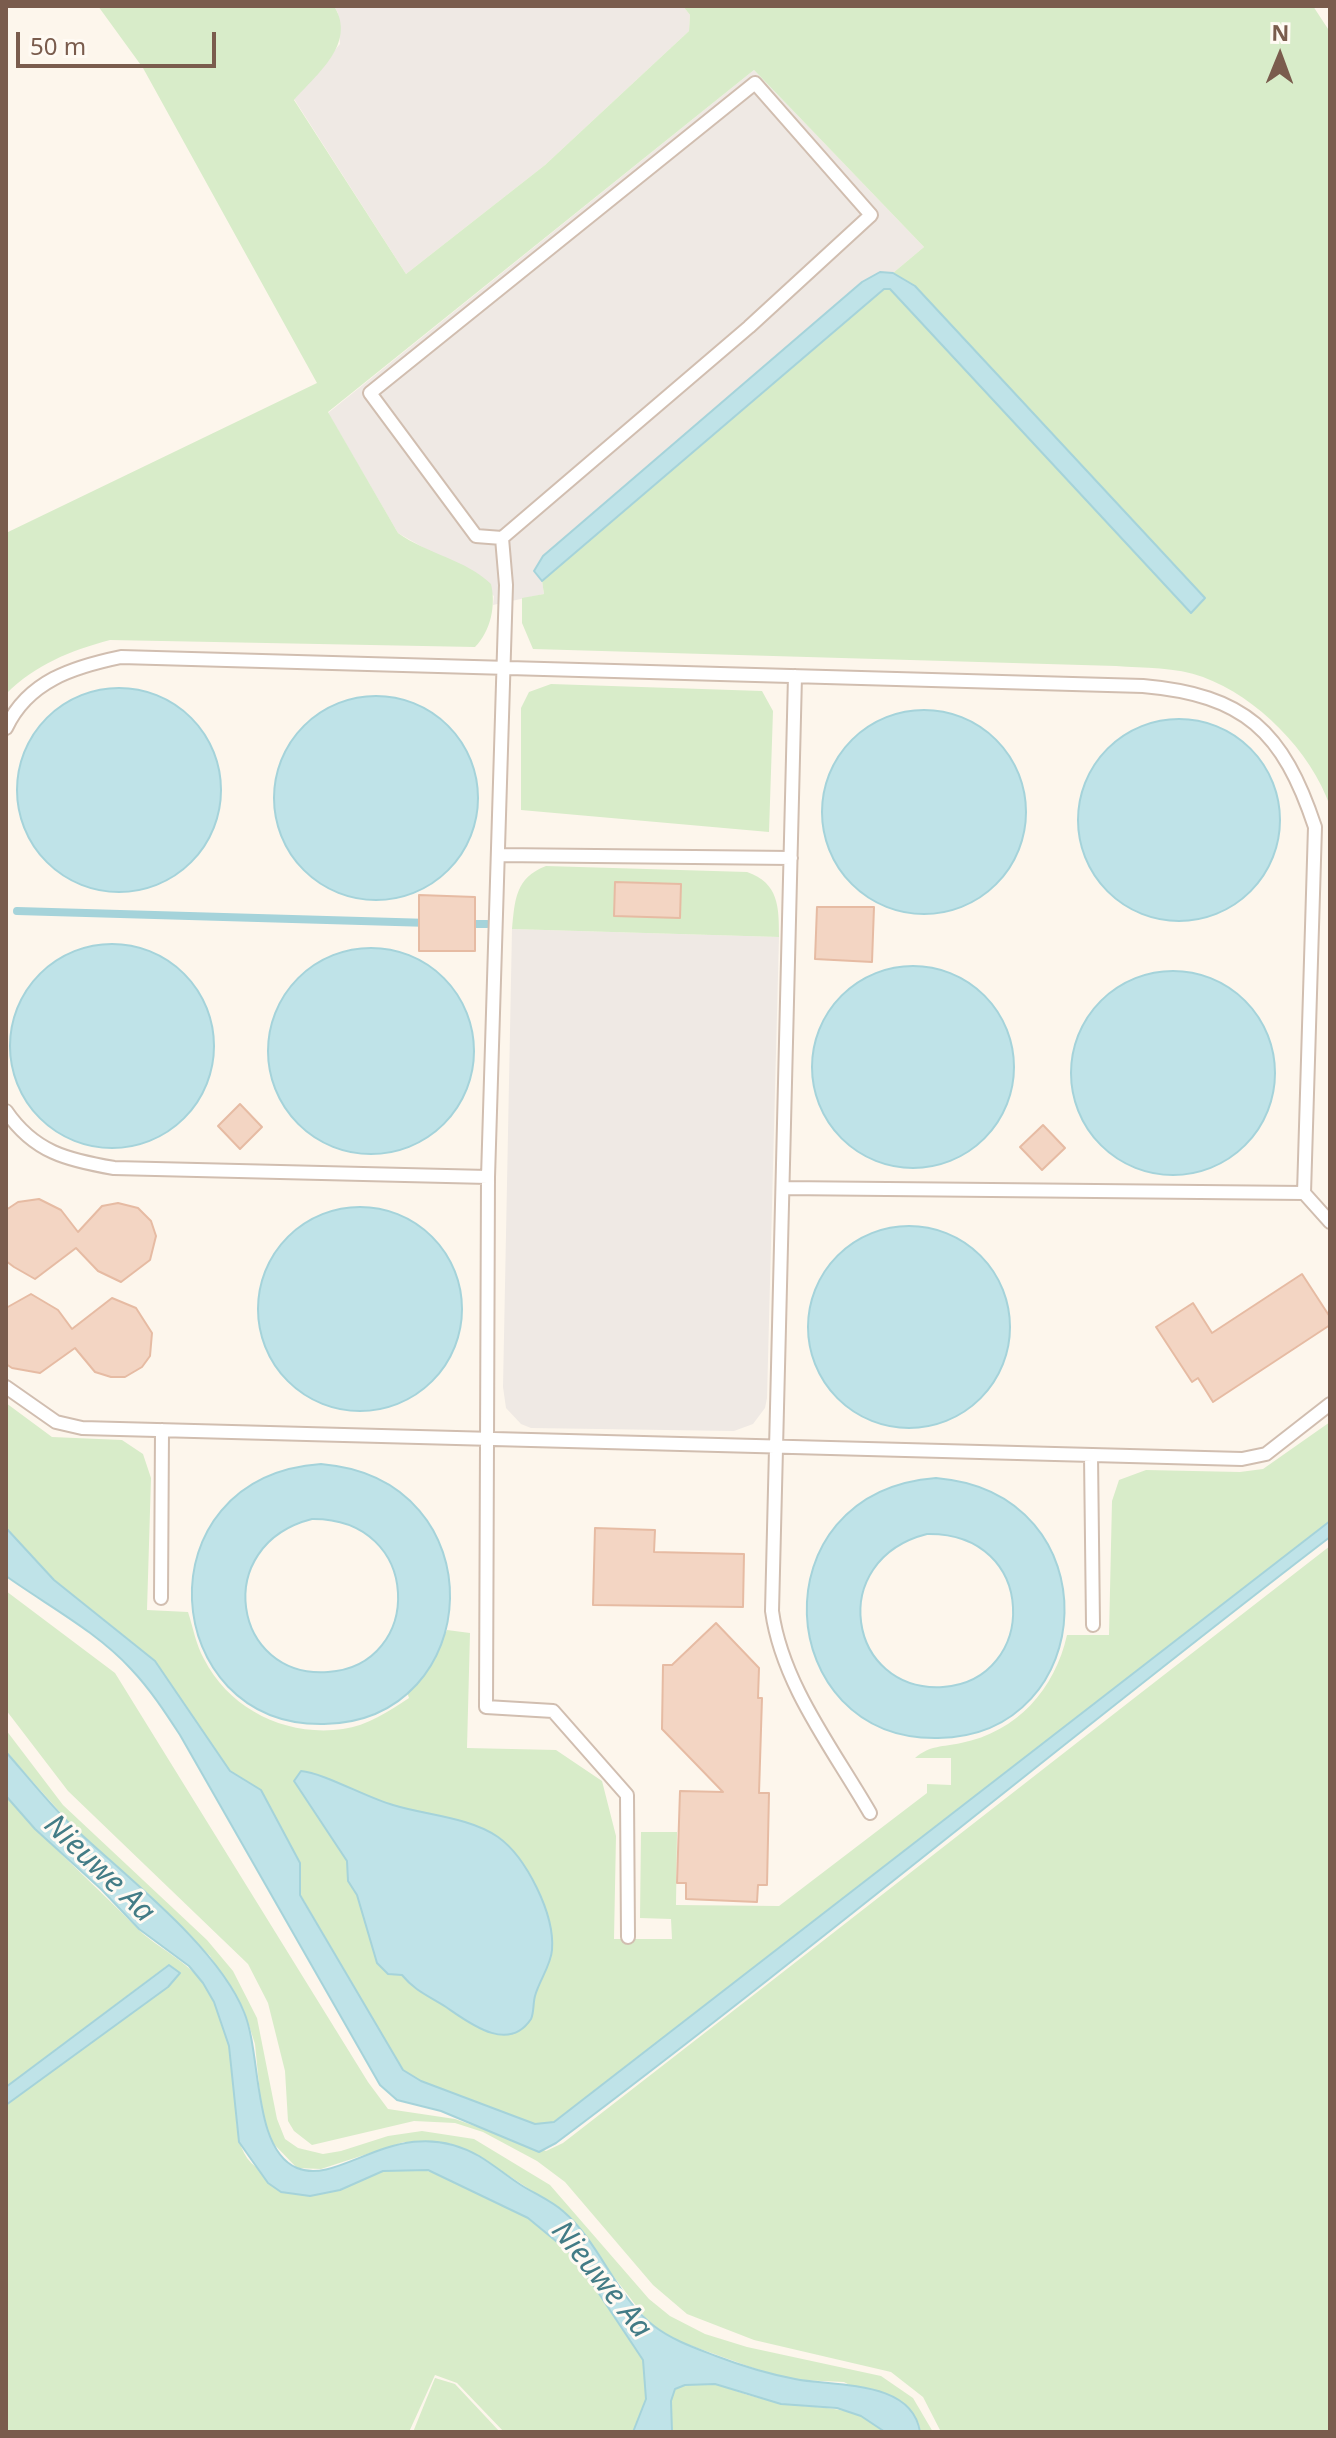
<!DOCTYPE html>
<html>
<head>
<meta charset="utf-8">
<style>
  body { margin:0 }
  #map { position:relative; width:1336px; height:2438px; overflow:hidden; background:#fdf6ec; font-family:"Noto Sans",sans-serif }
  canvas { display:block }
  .frame { position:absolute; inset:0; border:8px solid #7a5c4d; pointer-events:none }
  .north { position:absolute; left:1240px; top:16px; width:80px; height:80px; -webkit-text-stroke:6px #fffaf3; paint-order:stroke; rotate:1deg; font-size:22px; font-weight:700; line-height:32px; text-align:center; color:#7a5c4d }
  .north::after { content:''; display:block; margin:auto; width:28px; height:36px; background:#7a5c4d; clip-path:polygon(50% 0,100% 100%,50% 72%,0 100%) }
  .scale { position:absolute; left:16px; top:32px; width:200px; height:36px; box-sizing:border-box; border:4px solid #7a5c4d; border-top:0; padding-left:10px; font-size:24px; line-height:28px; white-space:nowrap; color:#7a5c4d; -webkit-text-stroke:6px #fffaf3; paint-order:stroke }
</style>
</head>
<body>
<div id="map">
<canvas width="1336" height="2438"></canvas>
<div class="frame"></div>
<div class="north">N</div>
<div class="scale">50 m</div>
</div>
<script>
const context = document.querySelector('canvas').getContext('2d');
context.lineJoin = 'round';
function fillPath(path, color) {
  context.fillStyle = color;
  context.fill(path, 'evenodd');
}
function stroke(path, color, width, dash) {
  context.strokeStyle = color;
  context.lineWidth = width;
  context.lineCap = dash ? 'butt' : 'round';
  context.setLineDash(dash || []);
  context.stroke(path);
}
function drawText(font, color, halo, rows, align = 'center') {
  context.font = font + ' "Noto Sans",sans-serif';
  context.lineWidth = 6;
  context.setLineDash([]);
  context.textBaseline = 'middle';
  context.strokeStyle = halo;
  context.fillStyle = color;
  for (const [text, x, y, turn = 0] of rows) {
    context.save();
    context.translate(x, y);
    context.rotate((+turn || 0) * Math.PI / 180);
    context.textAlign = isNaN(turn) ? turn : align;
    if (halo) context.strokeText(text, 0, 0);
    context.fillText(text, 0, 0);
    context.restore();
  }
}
fillPath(new Path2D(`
  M334 6H683L690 15 689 31 545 165 406 274 294 99 340 44 338 13Z
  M754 70 924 247 893 273 880 272 862 282 543 556 534 571 542 581 544 594 493 605 494 596 438 556 398 533 328 413Z
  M512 929 779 937 767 1398 765 1408 753 1424 734 1431 531 1428 521 1424 506 1408 503 1387Z`), '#efe9e4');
fillPath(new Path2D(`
  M98 6H334C357 43 317 74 294 100L406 274 545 165 689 31 690 15 683 6H1313L1330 32V806C1311 751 1257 697 1203 677 1176 667 1144 668 1116 666L533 649 522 623V598L544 594 542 581 884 289H890L909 308 1191 613 1205 598 915 286 893 273 924 247 754 70 328 412 398 533C427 554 465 559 491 584 496 605 491 631 475 647L110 640C70 651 36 664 6 694V533L317 383 143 68Z
  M551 684 762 691 773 711 769 832 521 810V708L529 692Z
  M546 866 747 872C779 883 779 907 779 937L512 929C515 900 515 878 546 866Z
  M6 1403 52 1437 122 1440 143 1454 151 1478 147 1610 188 1612C193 1627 196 1645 204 1659 230 1710 287 1737 343 1729 367 1726 389 1711 409 1698L407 1692 431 1665 447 1630 470 1633 467 1748 556 1750 602 1781 616 1836 614 1939H672L671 1919 640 1918 641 1832H677L676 1905 779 1906 927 1793V1784L951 1785V1758H915C930 1745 943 1747 961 1743 1017 1732 1055 1689 1067 1635H1109L1112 1501 1119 1480 1146 1470 1240 1472 1263 1469 1330 1422V1521L554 2122 535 2124 421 2081 403 2070 300 1894V1863L261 1790 230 1771 155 1661 54 1580 6 1528Z
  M1330 1546V2432H941L923 2397 891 2372 754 2340 687 2314 653 2285 565 2182 537 2161 483 2132 455 2123 414 2121 312 2145 294 2131 288 2121 285 2071 268 2003 248 1964 68 1791 6 1710V1591L115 1673 368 2082 388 2109 455 2119 546 2151 563 2143C819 1945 1074 1744 1330 1546Z
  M6 1730 63 1805 207 1940 233 1971 257 2018 277 2119 285 2139 298 2148 323 2154 341 2151 388 2136 422 2131 474 2139 550 2185 649 2299 670 2316 705 2334 747 2347 881 2376 913 2398 933 2432H920L919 2423 844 2382 800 2380 770 2374 678 2341 651 2325 564 2212 479 2156 449 2143 404 2142 321 2169 297 2168 270 2140 263 2125 255 2044 244 2010 210 1956 68 1821 7 1753Z
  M6 1796C47 1843 95 1885 139 1930 160 1950 187 1960 204 1985 220 2009 229 2041 234 2070 238 2097 229 2148 256 2167 275 2180 304 2186 324 2194L383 2171 420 2169 442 2175 528 2218 574 2256 643 2360 646 2399 633 2432H504L457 2383 435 2375 409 2432H6V2105L168 1987V1965L6 2087Z
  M435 2378 455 2384 500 2432H413Z
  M715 2384C736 2391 758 2399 780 2403 818 2410 855 2403 885 2432H672L671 2401 675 2389 685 2385Z`), '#d8ecc9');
const water = new Path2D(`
  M880 272 893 273 915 286 1205 598 1191 613 890 289H884L542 581 534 571 543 556 862 282Z
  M17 790a102 102 0 1 1 204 0a102 102 0 1 1-204 0Z
  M274 798a102 102 0 1 1 204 0a102 102 0 1 1-204 0Z
  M822 812a102 102 0 1 1 204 0a102 102 0 1 1-204 0Z
  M1078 820a101 101 0 1 1 202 0a101 101 0 1 1-202 0Z
  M10 1046a102 102 0 1 1 204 0a102 102 0 1 1-204 0Z
  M268 1051a103 103 0 1 1 206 0a103 103 0 1 1-206 0Z
  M812 1067a101 101 0 1 1 202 0a101 101 0 1 1-202 0Z
  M1071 1073a102 102 0 1 1 204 0a102 102 0 1 1-204 0Z
  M258 1309a102 102 0 1 1 204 0a102 102 0 1 1-204 0Z
  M808 1327a101 101 0 1 1 202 0a101 101 0 1 1-202 0Z
  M321 1464C499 1479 486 1721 324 1724 158 1727 139 1477 321 1464ZM312 1519C424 1518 424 1666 328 1672 233 1679 210 1545 312 1519Z
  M936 1478C1114 1493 1100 1736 938 1738 772 1741 755 1492 936 1478ZM927 1534C1039 1532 1039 1680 943 1687 848 1693 825 1560 927 1534Z
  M1330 1521V1537C1070 1736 818 1946 556 2143L539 2152 441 2111 397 2100 380 2085 180 1735C165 1712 150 1689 131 1669 96 1631 48 1606 6 1576V1528L54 1580 155 1661 230 1771 261 1790 300 1863V1895L403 2070 421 2081 535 2124 554 2122Z
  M6 1752C27 1776 47 1801 69 1823 122 1874 217 1945 244 2012 262 2055 252 2149 297 2168 342 2187 399 2110 479 2156 494 2165 507 2176 521 2185 535 2194 552 2201 564 2212 599 2242 618 2299 654 2326 672 2340 695 2348 716 2356 742 2366 769 2374 795 2379 833 2387 912 2379 920 2432H885L861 2416 837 2408 781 2404 715 2384 685 2385 675 2389 671 2401 672 2432H633L646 2399 643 2360 574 2256 528 2218 428 2170 383 2171 340 2190 310 2196 281 2192 268 2183 239 2142 229 2046 214 2002 203 1983 189 1966 139 1929 102 1890 35 1829 6 1796Z
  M301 1771C324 1773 367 1798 393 1805 425 1815 469 1817 498 1837 526 1857 555 1914 552 1950 551 1965 539 1981 535 1996 533 2003 534 2013 531 2019 508 2054 468 2022 446 2007 429 1996 415 1991 402 1975L388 1974 377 1963 357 1895 348 1881 347 1861 294 1781Z
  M169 1965 180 1973 168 1987 6 2105V2087Z`);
fillPath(water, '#bfe3e8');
stroke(water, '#a5d3da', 2);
stroke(new Path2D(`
  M17 911 430 923
  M468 924H487`), '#a5d3da', 8);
const building = new Path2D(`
  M615 882 681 884 680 918 614 916Z
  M419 895 475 897V951H419Z
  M817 907H874L872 962 815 959Z
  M240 1104 262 1127 240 1149 218 1126Z
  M1043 1125 1065 1148 1042 1170 1020 1147Z
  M39 1199 61 1210 78 1232 102 1206 118 1203 138 1208 151 1221 156 1236 150 1260 121 1282 98 1271 76 1248 35 1279 14 1267 6 1261V1210L18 1202Z
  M1302 1274 1330 1317V1325L1213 1402 1198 1378 1192 1382 1156 1327 1193 1303 1212 1333Z
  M31 1294 58 1310 72 1329 112 1298 136 1308 152 1333 150 1356 142 1367 125 1377H111L95 1372 75 1348 40 1373 12 1368 6 1364V1308Z
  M595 1528 655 1530 654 1552 744 1554 743 1607 593 1605Z
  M716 1623 759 1668 758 1698H762L759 1793H769L767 1885H758L757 1902 686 1899V1883H677L680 1791 723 1792 662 1729 663 1665H672Z`);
fillPath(building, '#f3d5c3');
stroke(building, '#e6bba3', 2);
const service = new Path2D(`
  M502 538 476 536 370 393 755 83 871 215 749 327 502 538 506 585 488 1177 486 1707 553 1711 627 1795 628 1937
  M795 676 772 1611C782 1684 833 1749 870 1813
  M6 728C28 681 73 667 121 657L1143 686C1245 695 1283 731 1315 827L1304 1193 1330 1222
  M498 855 791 858
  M6 1111C34 1152 67 1160 114 1168L488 1177
  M783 1188 1304 1193
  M6 1387 56 1422 82 1428 1242 1459 1266 1454 1330 1404
  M1091 1455 1093 1625
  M161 1598 162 1430`);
stroke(service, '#d1beb0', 16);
stroke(service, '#fff', 12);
drawText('italic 30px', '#437c86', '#fffaf3', [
  ["Nieuwe Aa",99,1869,44],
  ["Nieuwe Aa",601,2280,51]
]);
</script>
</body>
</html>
